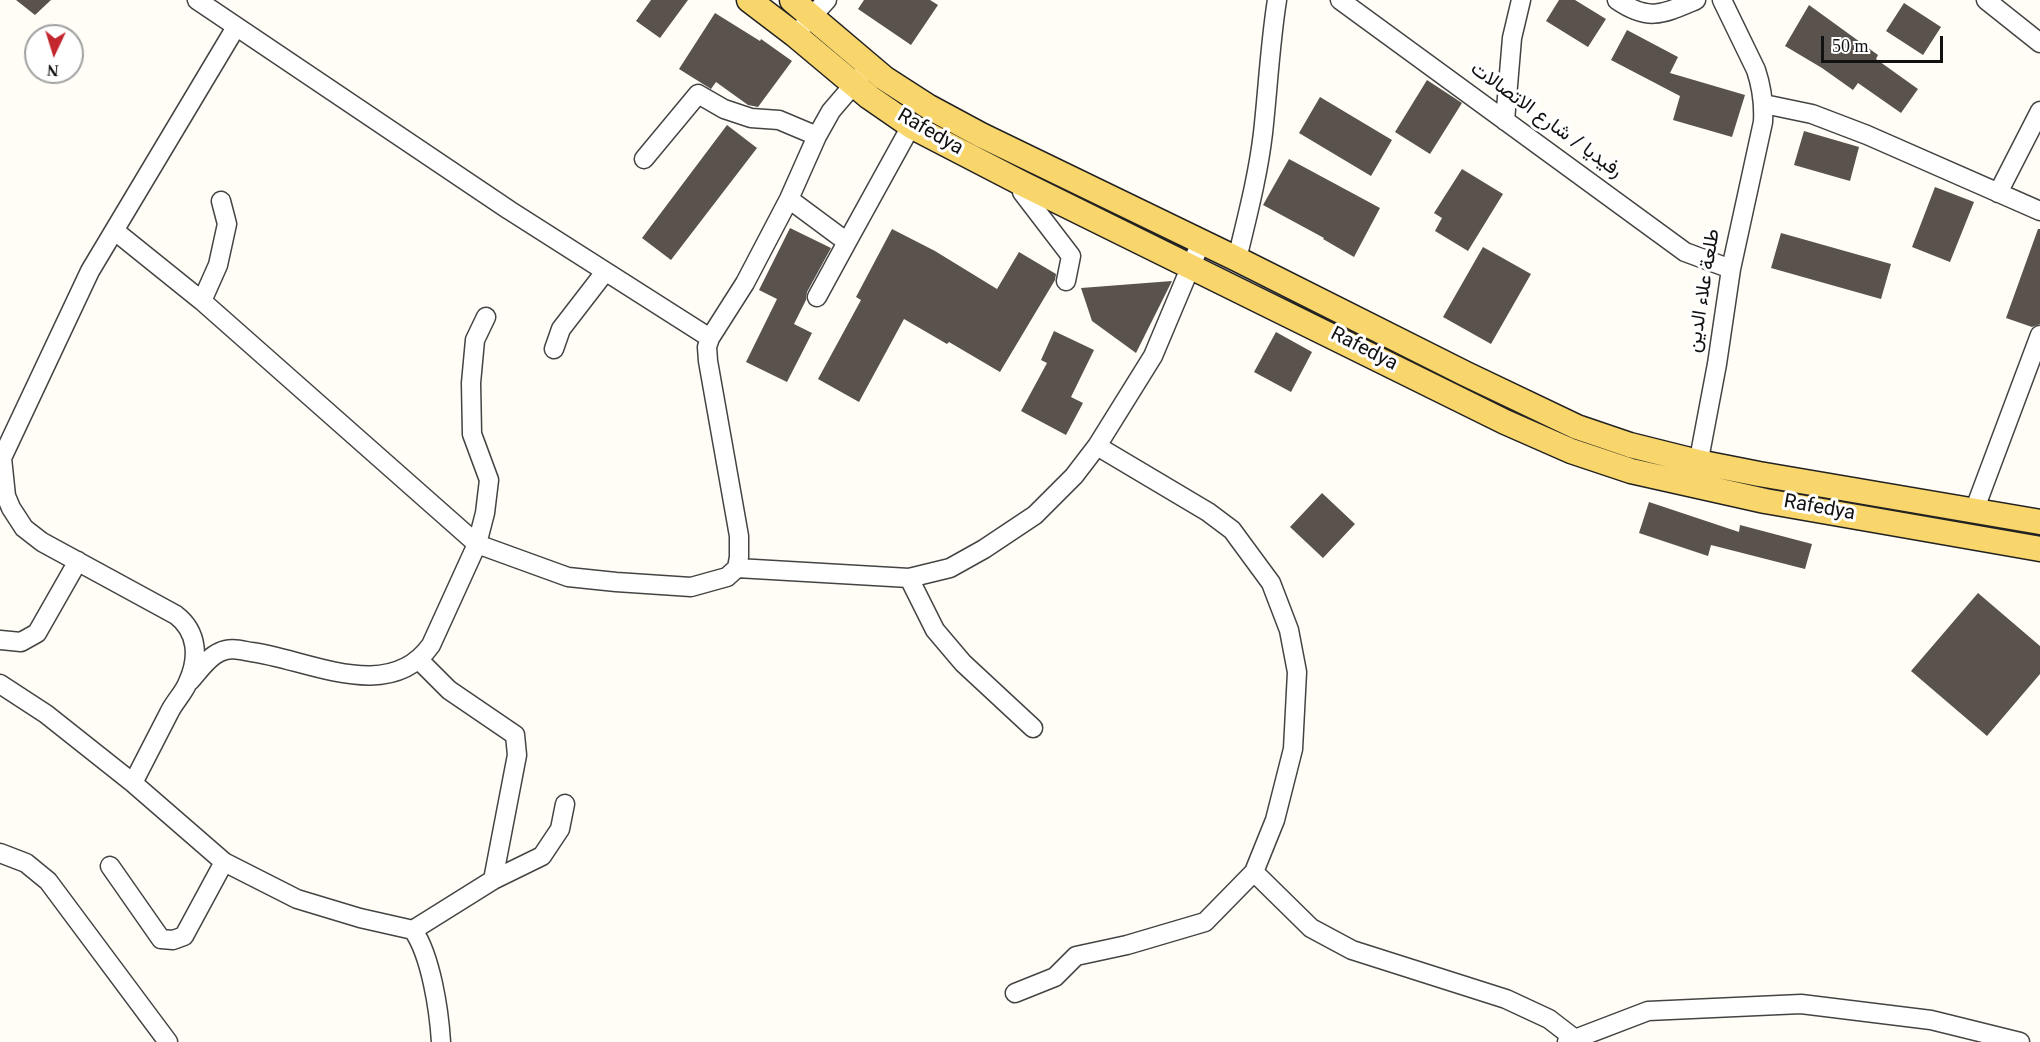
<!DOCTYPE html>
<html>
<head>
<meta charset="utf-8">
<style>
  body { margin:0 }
  #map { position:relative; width:2040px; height:1042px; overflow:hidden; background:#fffdf5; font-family:Georgia,serif }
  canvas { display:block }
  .north { position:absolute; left:24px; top:24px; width:60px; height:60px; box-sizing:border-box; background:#fff; border:2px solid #a0a0a0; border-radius:50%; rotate:184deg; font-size:16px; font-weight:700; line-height:24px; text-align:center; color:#111 }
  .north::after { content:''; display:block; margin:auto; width:21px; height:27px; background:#c4262e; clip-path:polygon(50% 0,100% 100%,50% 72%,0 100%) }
  .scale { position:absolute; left:1821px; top:36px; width:122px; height:27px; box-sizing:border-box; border:3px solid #111; border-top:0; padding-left:8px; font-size:18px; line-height:21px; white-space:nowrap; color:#111; -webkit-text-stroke:4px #fff; paint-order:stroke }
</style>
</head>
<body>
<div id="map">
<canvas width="2040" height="1042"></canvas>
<div class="north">N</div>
<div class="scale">50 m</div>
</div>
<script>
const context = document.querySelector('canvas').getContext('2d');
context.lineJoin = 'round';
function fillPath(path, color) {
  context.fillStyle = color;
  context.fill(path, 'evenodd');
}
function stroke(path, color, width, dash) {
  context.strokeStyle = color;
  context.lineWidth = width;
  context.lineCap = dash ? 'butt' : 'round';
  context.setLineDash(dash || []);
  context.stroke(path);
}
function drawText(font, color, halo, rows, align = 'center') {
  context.font = font + ' Georgia,Vazirmatn,serif';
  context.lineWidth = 6;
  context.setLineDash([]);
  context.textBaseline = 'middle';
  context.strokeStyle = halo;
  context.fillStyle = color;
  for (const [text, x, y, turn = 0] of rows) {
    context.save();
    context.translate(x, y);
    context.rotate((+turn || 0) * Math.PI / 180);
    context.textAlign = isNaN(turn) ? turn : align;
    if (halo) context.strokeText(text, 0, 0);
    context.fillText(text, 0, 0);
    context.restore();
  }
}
fillPath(new Path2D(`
  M16 0H51L35 15Z
  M651 0H688L660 38 636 21Z
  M864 0H930L938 5 911 45 858 9Z
  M1559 0H1575L1606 19 1588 47 1546 21Z
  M1904 3 1941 27 1923 55 1886 31Z
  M1809 5 1878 55 1876 59 1918 89 1901 113 1858 83 1853 90 1822 68 1785 46Z
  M715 13 760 41 761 39 792 61 758 107 748 105 716 82 711 89 679 69Z
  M1627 30 1678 57 1670 73 1745 95 1732 137 1673 120 1680 96 1611 60Z
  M1427 80 1462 103 1430 154 1395 132Z
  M1320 97 1392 140 1371 176 1299 133Z
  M727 125 757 148 671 260 642 238Z
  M1804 131 1859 147 1850 181 1794 165Z
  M1289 159 1380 208 1354 257 1323 239 1324 238 1263 205Z
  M1462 169 1503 194 1468 251 1435 231 1442 218 1434 213Z
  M1935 187 1974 202 1950 262 1912 247Z
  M790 228 831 248 807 292 806 300 794 324 812 333 787 382 746 362 777 299 759 290Z
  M892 229 935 251 997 289 1019 252 1056 274 1055 280 1000 372 949 342 947 344 904 319 859 402 818 379 861 300 856 297Z
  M2038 229H2040V324L2032 327 2006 318Z
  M1781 233 1891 264 1881 299 1771 268Z
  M1483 247 1531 274 1491 344 1443 317Z
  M1172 281 1136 353 1092 321 1081 288Z
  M1054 331 1094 350 1071 397 1083 403 1066 435 1021 411 1047 363 1041 360Z
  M1276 332 1312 352 1291 392 1254 372Z
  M1322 493 1355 524 1323 558 1290 527Z
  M1649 502 1739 532 1740 525 1812 544 1805 569 1711 545 1708 556 1639 533Z
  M1978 593 2040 646V674L1987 736 1911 671Z`), '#5a524d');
const minor = new Path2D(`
  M197 0 509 210 710 338
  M1340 0 1685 252 1731 269
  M1617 0C1649 22 1663 14 1696 0
  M1986 0 2040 43
  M804 25 827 0
  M1764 104 1812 114 1867 135 2040 211
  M1505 121 1512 38 1521 0
  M644 159 698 94 724 109 751 118 779 120 817 136
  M1021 183 1022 192 1071 256 1066 281
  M1998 193 2040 111
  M789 199 847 242 911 126
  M115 231 202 301 477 544 568 577 616 582 691 587 727 577 737 568 739 557V536L708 361 707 347 710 338 745 283 789 199 817 136 831 111 861 76
  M1237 259C1247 217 1258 176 1263 133 1268 88 1270 44 1277 0
  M817 297 847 242
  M202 301 218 265 227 224 221 201
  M554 349 561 329 605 272
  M1696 475 1717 364 1731 269 1763 122C1764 104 1762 88 1756 70L1722 0
  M1974 511 2040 335
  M737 568 909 578 950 568 984 549 1035 515 1074 476 1097 446 1153 356 1201 242
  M909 578 935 630 963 663 1033 728
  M0 640 21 642 37 633 78 561
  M418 659 449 690 515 735 517 755 493 880
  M190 681C199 671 208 657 220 652 230 647 240 650 251 652 307 659 389 705 431 645L477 544 485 513 489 480 472 434 471 383 475 340 486 317
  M0 684 46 714 133 783 224 862 297 899 360 918 413 930C431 956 439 1010 441 1042
  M133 783C145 760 157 736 169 713 174 702 184 693 188 682 199 658 198 632 176 615L42 542 24 528 11 508 6 496 2 458 90 271 236 27
  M0 853 26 863 48 881 168 1042
  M110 866 161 939 173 940 184 936 224 862
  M1254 872 1311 928 1352 950 1506 999 1549 1019 1575 1039
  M413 930 493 880 542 856 560 829 565 804
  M1015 993 1055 977 1076 956 1127 945 1205 922 1254 872 1275 820 1293 749 1297 672 1289 630 1271 583 1232 530 1208 512 1097 446
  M1567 1042 1648 1011 1801 1004 1931 1020 2020 1042`);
const major = new Path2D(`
  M749 0 795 35 869 97 911 126 1021 183 1505 422 1571 451 1631 471 1765 501 2040 549
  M792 0 884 78 929 107 981 135 1237 259 1466 374 1577 427 1630 445 1698 462 1759 474 2040 522`);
stroke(minor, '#444', 21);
stroke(major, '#222', 27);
stroke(minor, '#fff', 18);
stroke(major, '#f9d66b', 24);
drawText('20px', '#111', '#fff', [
  ["رفيديا / شارع الاتصالات",1545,122,36],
  ["Rafedya",929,134,30],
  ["طلعة علاء الدين",1706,291,-81],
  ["Rafedya",1363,351,27],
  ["Rafedya",1819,510,10]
]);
</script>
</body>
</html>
